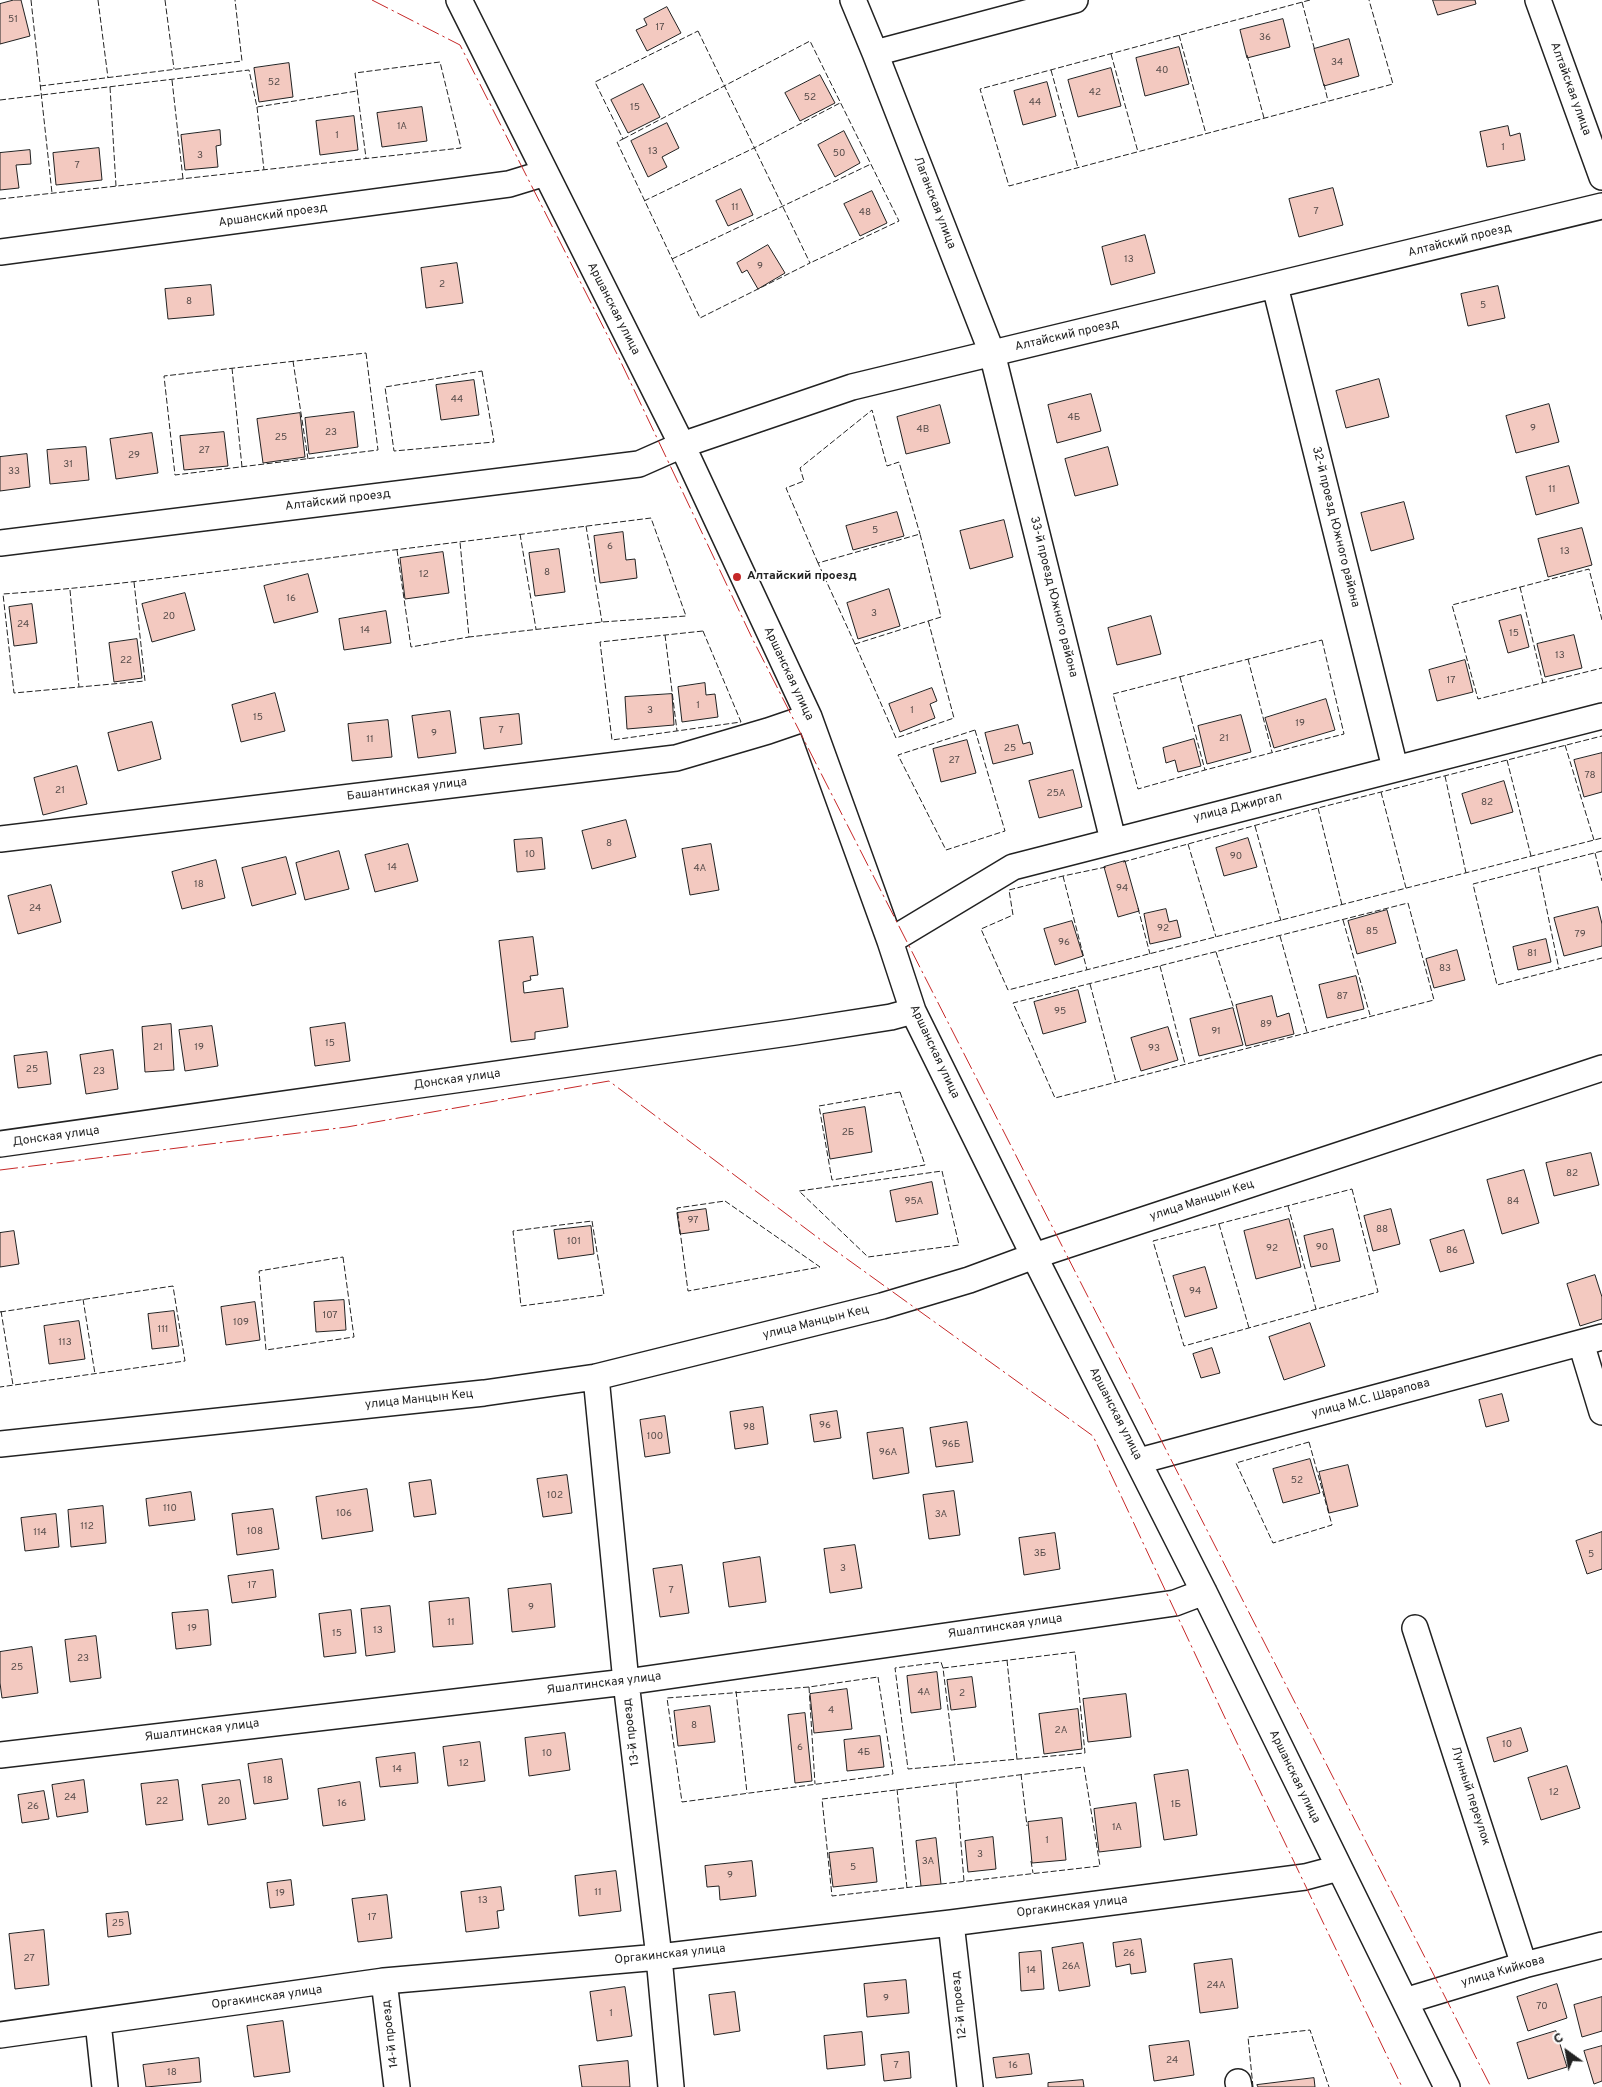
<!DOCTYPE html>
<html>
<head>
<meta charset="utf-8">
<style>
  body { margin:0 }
  #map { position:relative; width:1602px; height:2087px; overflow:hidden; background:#fff; font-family:Overpass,sans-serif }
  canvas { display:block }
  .north { position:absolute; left:1542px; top:2027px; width:50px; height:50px; -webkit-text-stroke:4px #fff; paint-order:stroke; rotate:328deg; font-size:14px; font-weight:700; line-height:20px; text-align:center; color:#222 }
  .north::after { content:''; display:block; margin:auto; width:18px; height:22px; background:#222; clip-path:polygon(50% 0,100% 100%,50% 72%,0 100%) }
</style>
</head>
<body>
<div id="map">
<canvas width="1602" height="2087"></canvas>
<div class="north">С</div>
</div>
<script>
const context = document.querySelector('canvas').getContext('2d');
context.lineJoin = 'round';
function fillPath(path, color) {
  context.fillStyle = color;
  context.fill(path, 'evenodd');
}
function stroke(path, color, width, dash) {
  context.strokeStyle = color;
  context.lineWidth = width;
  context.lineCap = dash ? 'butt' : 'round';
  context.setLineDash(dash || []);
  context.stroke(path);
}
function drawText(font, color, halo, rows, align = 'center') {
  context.font = font + ' Overpass,sans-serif';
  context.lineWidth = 4;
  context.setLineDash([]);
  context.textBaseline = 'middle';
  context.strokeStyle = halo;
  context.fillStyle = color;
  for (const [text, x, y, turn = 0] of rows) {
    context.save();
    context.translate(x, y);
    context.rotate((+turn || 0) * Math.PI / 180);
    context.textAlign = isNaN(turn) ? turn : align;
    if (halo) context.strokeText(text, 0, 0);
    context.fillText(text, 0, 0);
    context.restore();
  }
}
const building = new Path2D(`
  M14 0H21L30 36 0 44V4Z
  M1433 0H1475L1476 4 1438 15Z
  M667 7 681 33 647 51 636 30 647 25 644 19Z
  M1283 19 1290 47 1247 58 1240 30Z
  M1349 39 1359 76 1324 86 1314 49Z
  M1179 47 1189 84 1145 96 1136 58Z
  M289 63 293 97 259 102 254 68Z
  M1111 68 1121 106 1078 117 1068 80Z
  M820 75 835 103 800 121 785 93Z
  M1047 82 1056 116 1023 125 1014 91Z
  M643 84 660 117 628 133 611 100Z
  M422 107 427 141 382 147 377 113Z
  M354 116 358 150 320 155 316 121Z
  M667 123 679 148 662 157 667 167 648 177 631 141Z
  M1508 126 1510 136 1520 133 1525 160 1487 167 1480 132Z
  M220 130 221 145 216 146 218 167 185 170 181 135Z
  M844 131 860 163 835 177 818 145Z
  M99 148 102 180 56 185 53 153Z
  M30 150 31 164 16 165 19 188 0 190V153Z
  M1333 188 1343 225 1299 237 1289 199Z
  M741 189 753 215 728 226 716 201Z
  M872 191 887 223 860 236 844 204Z
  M1145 235 1155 273 1111 285 1102 247Z
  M768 245 785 273 758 289 747 270 742 273 737 263Z
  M457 263 463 303 426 308 421 268Z
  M211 285 214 315 168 319 165 289Z
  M1498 286 1505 318 1468 326 1461 294Z
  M1379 379 1389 417 1346 428 1336 391Z
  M474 380 479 415 441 420 436 385Z
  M1091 394 1101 431 1057 443 1048 405Z
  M1549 404 1559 442 1516 453 1506 416Z
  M940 405 950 443 906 454 897 417Z
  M354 412 358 447 309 454 305 418Z
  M300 413 305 457 263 463 257 419Z
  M224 432 228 466 184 470 180 436Z
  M152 433 158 473 116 479 110 439Z
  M86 447 89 480 50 484 47 450Z
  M1108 447 1118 485 1075 496 1065 459Z
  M27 454 30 487 0 491V457Z
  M1569 466 1579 503 1536 515 1526 477Z
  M1404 502 1414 539 1371 551 1361 513Z
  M897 512 904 536 853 550 846 526Z
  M1004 520 1013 557 970 569 960 531Z
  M1582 528 1592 565 1548 577 1538 539Z
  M623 532 626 560 635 559 637 578 600 583 594 536Z
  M559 549 565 592 535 596 529 553Z
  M443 552 449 593 405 599 400 558Z
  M308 574 318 612 274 623 264 586Z
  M889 589 900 626 858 639 847 603Z
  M185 593 195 630 152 642 142 604Z
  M32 604 37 643 14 646 9 607Z
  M386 611 391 643 344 650 339 619Z
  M1521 615 1529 647 1508 653 1499 621Z
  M1151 616 1161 654 1117 665 1108 628Z
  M1574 635 1582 668 1545 677 1537 644Z
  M137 639 142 678 114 682 109 643Z
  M1465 660 1473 692 1437 701 1429 670Z
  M705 683 706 695 715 694 718 717 682 722 678 687Z
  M932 688 937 701 930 704 935 718 900 732 889 704Z
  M275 693 285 731 241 742 232 705Z
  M672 694 674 725 627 729 625 697Z
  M1326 699 1335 730 1274 748 1265 718Z
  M450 711 456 753 418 758 412 716Z
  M519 714 522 744 484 749 480 718Z
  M1241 715 1251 752 1207 764 1198 726Z
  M388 720 392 757 352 761 348 724Z
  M152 722 161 759 118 771 108 733Z
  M1018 725 1023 744 1030 742 1033 754 993 764 985 733Z
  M1194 739 1201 766 1178 772 1175 760 1166 763 1163 748Z
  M967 740 976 773 941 782 933 749Z
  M1602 753V792L1584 797 1574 760Z
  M77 766 87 804 43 815 34 778Z
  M1073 770 1082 807 1039 818 1029 781Z
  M1504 781 1513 812 1471 824 1462 794Z
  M626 820 636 857 592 869 582 831Z
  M542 838 545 869 517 872 514 840Z
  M1248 838 1257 867 1224 876 1216 848Z
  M408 844 418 881 375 892 365 855Z
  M711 844 719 890 690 895 682 849Z
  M339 851 349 889 305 900 296 863Z
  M286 857 296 894 252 906 242 868Z
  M216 860 225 898 182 909 172 872Z
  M1125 861 1139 911 1118 917 1104 867Z
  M51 885 61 922 18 934 8 896Z
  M1598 907 1602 924V946L1564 956 1554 918Z
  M1166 909 1169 922 1177 920 1181 937 1150 944 1144 914Z
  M1387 910 1396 943 1357 954 1348 921Z
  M1072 921 1083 956 1055 965 1044 929Z
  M533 937 538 975 530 976 531 980 523 982 524 993 563 988 568 1027 535 1032V1039L511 1042 499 941Z
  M1546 939 1551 962 1518 970 1513 947Z
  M1457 950 1465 980 1434 988 1426 959Z
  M1356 976 1364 1009 1327 1018 1319 985Z
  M1078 990 1086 1022 1043 1034 1034 1002Z
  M1272 996 1277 1017 1289 1013 1294 1034 1246 1046 1236 1005Z
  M1233 1008 1243 1045 1199 1056 1190 1019Z
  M345 1023 350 1061 315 1066 310 1028Z
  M171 1024 174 1070 145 1072 142 1027Z
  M212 1026 218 1066 185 1071 179 1030Z
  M1168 1027 1178 1060 1141 1071 1131 1038Z
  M113 1050 118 1089 86 1094 80 1055Z
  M47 1052 51 1084 18 1088 14 1056Z
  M865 1107 872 1152 830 1159 823 1114Z
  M1591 1153 1599 1185 1554 1196 1546 1163Z
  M1524 1170 1539 1223 1502 1234 1487 1180Z
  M932 1182 938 1214 896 1222 890 1191Z
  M706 1209 709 1230 680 1234 677 1213Z
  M1391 1209 1400 1244 1373 1251 1364 1216Z
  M1289 1219 1301 1267 1256 1279 1244 1231Z
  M591 1226 594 1254 558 1259 554 1230Z
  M1333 1229 1340 1261 1311 1267 1304 1236Z
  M1464 1230 1474 1263 1440 1272 1430 1240Z
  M14 1231 19 1264 0 1267V1233Z
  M1205 1267 1217 1308 1185 1317 1173 1276Z
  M1595 1275 1602 1297V1319L1580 1326 1567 1284Z
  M344 1300 346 1330 316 1332 314 1302Z
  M255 1302 260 1340 226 1345 221 1307Z
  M174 1311 179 1346 152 1349 148 1314Z
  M79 1321 85 1359 49 1364 44 1326Z
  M1310 1323 1325 1366 1284 1380 1269 1337Z
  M1212 1348 1220 1373 1201 1378 1193 1354Z
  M1502 1394 1509 1421 1486 1427 1479 1400Z
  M763 1407 768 1444 735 1449 730 1412Z
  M837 1411 841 1438 814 1442 810 1415Z
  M665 1416 670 1453 645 1457 640 1420Z
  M967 1422 973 1462 936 1467 930 1428Z
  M903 1428 909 1473 873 1479 867 1433Z
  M1310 1459 1320 1493 1283 1503 1273 1469Z
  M1348 1465 1358 1506 1329 1513 1319 1472Z
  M567 1475 572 1513 543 1517 537 1479Z
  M431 1480 436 1514 414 1517 409 1483Z
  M367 1489 373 1531 322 1539 316 1497Z
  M954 1491 960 1535 929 1539 923 1495Z
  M191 1492 195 1520 149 1526 146 1499Z
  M103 1506 106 1543 71 1547 68 1510Z
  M273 1509 279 1549 237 1555 232 1514Z
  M56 1514 59 1547 25 1551 21 1518Z
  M1602 1532V1569L1587 1574 1576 1541Z
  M1055 1533 1060 1569 1024 1575 1019 1538Z
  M855 1545 862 1588 830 1593 824 1549Z
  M760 1557 766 1602 729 1607 723 1563Z
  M682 1565 689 1613 660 1617 653 1569Z
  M273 1570 276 1597 232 1603 228 1576Z
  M551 1584 555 1627 512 1632 508 1589Z
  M469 1598 473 1644 433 1647 429 1602Z
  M390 1606 395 1652 366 1656 361 1609Z
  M208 1610 211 1645 176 1649 172 1613Z
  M351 1610 356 1653 324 1657 319 1614Z
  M96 1636 101 1678 70 1682 65 1640Z
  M32 1647 38 1693 2 1698 0 1683V1652Z
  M937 1672 941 1709 911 1713 907 1676Z
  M972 1677 976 1707 951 1710 947 1680Z
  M847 1689 852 1729 814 1733 810 1694Z
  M1126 1694 1131 1737 1088 1742 1083 1699Z
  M710 1706 715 1742 678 1746 674 1711Z
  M1078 1709 1082 1749 1044 1754 1039 1714Z
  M805 1713 812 1781 795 1783 788 1715Z
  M1521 1728 1528 1751 1494 1762 1487 1738Z
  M565 1733 570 1770 529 1776 525 1738Z
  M880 1736 884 1767 847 1771 844 1740Z
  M480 1742 485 1781 448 1786 443 1747Z
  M415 1753 418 1783 380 1787 376 1758Z
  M282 1759 288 1799 254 1804 248 1764Z
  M1567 1766 1580 1808 1541 1820 1528 1778Z
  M1188 1770 1197 1835 1164 1840 1154 1775Z
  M84 1780 88 1812 57 1817 52 1785Z
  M178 1780 183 1820 146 1825 141 1784Z
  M240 1780 246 1819 208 1825 202 1785Z
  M360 1782 365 1820 323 1826 318 1789Z
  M44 1791 49 1819 22 1823 18 1795Z
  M1136 1803 1141 1847 1099 1852 1094 1809Z
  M1062 1818 1066 1860 1032 1863 1028 1822Z
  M993 1837 996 1869 968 1872 965 1841Z
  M936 1838 941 1884 921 1886 916 1841Z
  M873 1848 877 1882 833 1887 829 1853Z
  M752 1861 756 1896 720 1900 719 1886 707 1887 705 1866Z
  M616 1871 621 1911 579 1916 575 1876Z
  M291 1880 294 1905 270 1908 267 1883Z
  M501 1887 504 1910 497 1911 499 1928 466 1932 461 1892Z
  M387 1895 392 1938 358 1942 352 1899Z
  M128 1912 131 1934 108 1937 106 1914Z
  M44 1930 49 1985 15 1989 9 1934Z
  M1141 1939 1146 1972 1131 1974 1130 1964 1116 1967 1113 1943Z
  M1083 1943 1090 1986 1059 1991 1052 1948Z
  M1041 1951 1044 1989 1021 1991 1019 1953Z
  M1232 1959 1238 2008 1200 2013 1194 1964Z
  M906 1980 909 2013 867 2017 864 1984Z
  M1557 1984 1567 2018 1528 2031 1517 1997Z
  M625 1987 632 2036 597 2041 590 1992Z
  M735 1992 740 2031 714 2035 709 1995Z
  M1602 1997V2031L1582 2037 1574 2005Z
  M283 2021 290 2072 254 2077 247 2026Z
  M1556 2031 1567 2067 1528 2079 1517 2043Z
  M862 2032 865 2065 827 2069 824 2036Z
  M1189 2041 1194 2075 1154 2081 1149 2046Z
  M1602 2046V2081L1594 2084 1584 2051Z
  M909 2052 911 2078 884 2081 881 2055Z
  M1029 2054 1032 2074 996 2078 993 2058Z
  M199 2058 201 2082 146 2087 143 2065Z
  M628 2061 630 2087H582L579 2066Z
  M1314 2078 1315 2087H1258L1257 2085Z
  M1083 2080 1084 2087H1048V2083Z`);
fillPath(building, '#f3c9c0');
stroke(building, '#222', 1);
const minor = new Path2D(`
  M459 0 682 445 809 717 890 941 913 1011 1034 1256 1204 1592 1447 2087
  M853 0 875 53 992 353 1113 840
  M1538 0 1602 177
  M875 53 1075 0
  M0 252 509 184 545 173
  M1275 286 1395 768
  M0 543 639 464 682 445 852 387 1602 206
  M0 839 676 758 768 731 809 717
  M890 941 1013 867 1602 716
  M0 1144 795 1032 891 1017 913 1011
  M1581 1343 1602 1412
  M596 1377 626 1682 659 1957 671 2087
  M0 1444 484 1393 596 1377 882 1306 969 1280 1034 1256 1602 1068
  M1139 1461 1602 1337
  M1415 1628 1524 1965
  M0 1755 626 1682 1175 1603 1204 1592
  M951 1923 970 2087
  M384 1981 397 2087
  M1405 2001 1524 1965 1602 1945
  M98 2022 105 2087
  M0 2035 384 1981 659 1957 951 1923 1305 1877 1339 1868
  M1238 2082 1239 2087`);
stroke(minor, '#222', 28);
stroke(minor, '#fff', 25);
stroke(new Path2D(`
  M31 0 52 193
  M98 0 108 78
  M165 0 174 69
  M1310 0 980 89 1009 186 1393 84 1369 0
  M1302 2 1315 51
  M698 31 810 263 700 318 617 142 623 139 595 82Z
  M1179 35 1206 134
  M1111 54 1138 152
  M1247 55 1264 118
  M1051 70 1078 168
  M172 80 183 179
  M1324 84 1328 101
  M40 86 242 61 235 0
  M110 87 116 186
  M0 100 249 70 257 107 357 91
  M257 107 264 170
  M623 139 810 41 899 221 810 263
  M0 199 461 148 440 62 355 73 366 158
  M644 201 754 148 840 103
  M672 259 871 164
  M366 353 378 450 175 475 164 376Z
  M293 361 308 459
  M232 368 242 467
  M482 371 494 442 394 451 385 387Z
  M586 526 602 622
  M520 534 536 629
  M397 550 411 647 469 637
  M818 563 786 488 804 481 800 468 872 410 887 466 899 462 920 534
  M134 582 145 681 14 693 3 594C92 588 180 576 269 565 396 550 524 534 651 518L686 616 602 622 469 637 460 542
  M1520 587 1543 683
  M70 590 79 687
  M1602 620 1589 569 1452 605 1478 699 1602 668
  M703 631 741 722 612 740 600 642Z
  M665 635 677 731
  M1322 640 1344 734 1205 770 1138 789 1113 694Z
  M855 644 818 563 920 534 941 617 855 644 896 738 954 718 928 620
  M1248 659 1272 752
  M1180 677 1205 770
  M975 730 1005 831 946 850 898 755Z
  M1565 745 1594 840
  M1507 760 1531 856
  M1445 776 1466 873
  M1381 792 1406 888
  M1318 808 1342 905
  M1255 826 1281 921
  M1188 844 1216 937
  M1602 851 1473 884 1497 985 1602 958
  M1595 853 1602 881
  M1123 862 1318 808 1602 736
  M1106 867 1063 876 1009 890 1013 915 981 929 1008 990 1602 838
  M1538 867 1559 969
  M1063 876 1087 970
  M1408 903 1434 1000 1055 1098 1013 1003Z
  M1138 908 1150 954
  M1343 920 1370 1015
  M1280 936 1307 1032
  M1216 952 1234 1009
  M1160 966 1185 1064
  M1090 984 1116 1082
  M900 1092 925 1165 832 1180 819 1106Z
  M942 1171 959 1245 868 1257 799 1191Z
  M1352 1189 1378 1292 1184 1346 1153 1241Z
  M725 1201 820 1267 688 1291 677 1208Z
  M1288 1206 1316 1309
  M592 1221 604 1295 521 1306 513 1231Z
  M1219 1224 1249 1328
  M343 1257 354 1337 266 1350 259 1271Z
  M83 1299 95 1374
  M1 1311 13 1385
  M0 1312 173 1286 185 1361 0 1387
  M1309 1442 1332 1525 1273 1543 1236 1463Z
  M1007 1660 1017 1759
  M943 1668 941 1662 895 1668 908 1769 1085 1753 1075 1652 943 1668 955 1765
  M878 1677 893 1774 682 1802 667 1698 809 1687Z
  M809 1687 815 1784
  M736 1691 747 1793
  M1021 1774 1027 1826
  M956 1782 964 1881
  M897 1789 907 1888
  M1031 1861 1033 1873
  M921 1886 832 1896 822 1799 1084 1767 1100 1866 941 1884
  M1253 2087 1248 2037 1310 2030 1329 2087`), '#222', 1, [6, 2.5]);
stroke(new Path2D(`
  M372 0 460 45 618 356 753 640 1491 2087
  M0 1170 347 1127 609 1081 829 1246 1093 1436 1226 1720 1402 2087`), '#c62828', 1, [18, 4, 2.5, 4]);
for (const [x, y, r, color] of [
  [737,577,5,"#c62828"]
]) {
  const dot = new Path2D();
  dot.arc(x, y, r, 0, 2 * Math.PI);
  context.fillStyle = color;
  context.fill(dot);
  stroke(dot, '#fff', 2);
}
drawText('10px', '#564c4a', null, [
  ["51",13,20],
  ["17",660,28],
  ["36",1265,38],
  ["34",1337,63],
  ["40",1162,71],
  ["52",274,83],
  ["42",1095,93],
  ["52",810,98],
  ["44",1035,103],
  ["15",635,108],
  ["1А",402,127],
  ["1",337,136],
  ["1",1503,148],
  ["13",653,152],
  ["50",839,154],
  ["3",200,156],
  ["7",77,166],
  ["11",735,208],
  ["7",1316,212],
  ["48",865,213],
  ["13",1129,260],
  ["9",760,267],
  ["2",442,285],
  ["8",189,302],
  ["5",1483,306],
  ["44",457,400],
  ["4Б",1074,418],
  ["9",1533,429],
  ["4В",923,430],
  ["23",331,433],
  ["25",281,438],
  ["27",204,451],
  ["29",134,456],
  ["31",68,465],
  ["33",14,472],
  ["11",1552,490],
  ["5",875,531],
  ["6",610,547],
  ["13",1565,552],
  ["8",547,573],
  ["12",424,575],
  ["16",291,599],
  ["3",874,614],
  ["20",169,617],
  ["24",23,625],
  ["14",365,631],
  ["15",1514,634],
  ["13",1560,656],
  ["22",126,661],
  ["17",1451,681],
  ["1",698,706],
  ["3",650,711],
  ["1",912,711],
  ["15",258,718],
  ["19",1300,724],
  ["7",501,731],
  ["9",434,734],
  ["21",1224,739],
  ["11",370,740],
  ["25",1010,749],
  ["27",954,761],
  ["78",1590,776],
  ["21",60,791],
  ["25А",1056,794],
  ["82",1487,803],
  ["8",609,844],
  ["10",530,855],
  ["90",1236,857],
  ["14",392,868],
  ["4А",700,869],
  ["18",199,885],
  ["94",1122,889],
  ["24",35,909],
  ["92",1163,929],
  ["85",1372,932],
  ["79",1580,935],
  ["96",1064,943],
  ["81",1532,954],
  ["83",1445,969],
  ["87",1342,997],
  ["95",1060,1012],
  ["89",1266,1025],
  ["91",1216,1032],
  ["15",330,1044],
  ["21",158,1048],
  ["19",199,1048],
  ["93",1154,1049],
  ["25",32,1070],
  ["23",99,1072],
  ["2Б",848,1133],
  ["82",1572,1174],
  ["95А",914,1202],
  ["84",1513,1202],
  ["97",693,1221],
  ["88",1382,1230],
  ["101",574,1242],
  ["90",1322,1248],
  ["92",1272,1249],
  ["86",1452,1251],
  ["94",1195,1292],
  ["107",330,1316],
  ["109",241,1323],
  ["111",163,1330],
  ["113",65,1343],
  ["96",825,1426],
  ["98",749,1428],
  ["100",655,1437],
  ["96Б",951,1445],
  ["96А",888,1453],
  ["52",1297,1481],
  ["102",555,1496],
  ["110",170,1509],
  ["106",344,1514],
  ["3А",941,1515],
  ["112",87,1527],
  ["108",255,1532],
  ["114",40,1533],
  ["3Б",1040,1554],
  ["5",1591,1555],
  ["3",843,1569],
  ["17",252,1586],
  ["7",671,1591],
  ["9",531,1608],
  ["11",451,1623],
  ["19",192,1629],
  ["13",378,1631],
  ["15",337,1634],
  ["23",83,1659],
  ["25",17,1668],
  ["4А",924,1693],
  ["2",962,1694],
  ["4",831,1711],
  ["8",694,1726],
  ["2А",1061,1731],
  ["10",1507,1745],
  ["6",800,1748],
  ["4Б",864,1753],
  ["10",547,1754],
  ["12",464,1764],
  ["14",397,1770],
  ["18",268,1781],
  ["12",1554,1793],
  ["24",70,1798],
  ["22",162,1802],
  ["20",224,1802],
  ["16",342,1804],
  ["1Б",1176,1805],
  ["26",33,1807],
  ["1А",1117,1828],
  ["1",1047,1841],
  ["3",980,1855],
  ["3А",928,1862],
  ["5",853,1868],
  ["9",730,1876],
  ["11",598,1893],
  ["19",280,1894],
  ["13",483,1901],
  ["17",372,1918],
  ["25",118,1924],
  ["26",1129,1954],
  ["27",29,1959],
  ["26А",1071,1967],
  ["14",1031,1971],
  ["24А",1216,1986],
  ["9",886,1999],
  ["70",1542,2007],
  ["1",611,2014],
  ["24",1172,2061],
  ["7",896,2066],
  ["16",1013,2066],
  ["18",172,2073]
]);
drawText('12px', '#222', '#fff', [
  ["Алтайская улица",1570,89,70],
  ["Лаганская улица",934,203,69],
  ["Аршанский проезд",273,216,-8],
  ["Алтайский проезд",1460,241,-14],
  ["Аршанская улица",613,309,63],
  ["Алтайский проезд",1067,336,-13],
  ["Алтайский проезд",338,501,-7],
  ["32-й проезд Южного района",1335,527,76],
  ["33-й проезд Южного района",1053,597,76],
  ["Аршанская улица",788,674,65],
  ["Башантинская улица",407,790,-7],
  ["улица Джиргал",1238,808,-14],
  ["Аршанская улица",934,1052,65],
  ["Донская улица",457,1080,-8],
  ["Донская улица",56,1137,-8],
  ["улица Манцын Кец",1202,1201,-18],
  ["улица Манцын Кец",816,1323,-14],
  ["улица М.С. Шарапова",1371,1399,-15],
  ["улица Манцын Кец",419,1400,-6],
  ["Аршанская улица",1115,1414,63],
  ["Яшалтинская улица",1005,1627,-8],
  ["Яшалтинская улица",604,1684,-7],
  ["Яшалтинская улица",202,1731,-7],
  ["13-й проезд",632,1732,-97],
  ["Аршанская улица",1294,1777,64],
  ["Лунный переулок",1470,1796,72],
  ["Оргакинская улица",1072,1907,-7],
  ["Оргакинская улица",670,1955,-6],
  ["улица Кийкова",1503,1972,-16],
  ["Оргакинская улица",267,1998,-8],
  ["12-й проезд",960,2005,-96],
  ["14-й проезд",391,2034,-97]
]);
drawText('bold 12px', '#222', '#fff', [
  ["Алтайский проезд",747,577]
], 'left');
</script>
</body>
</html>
